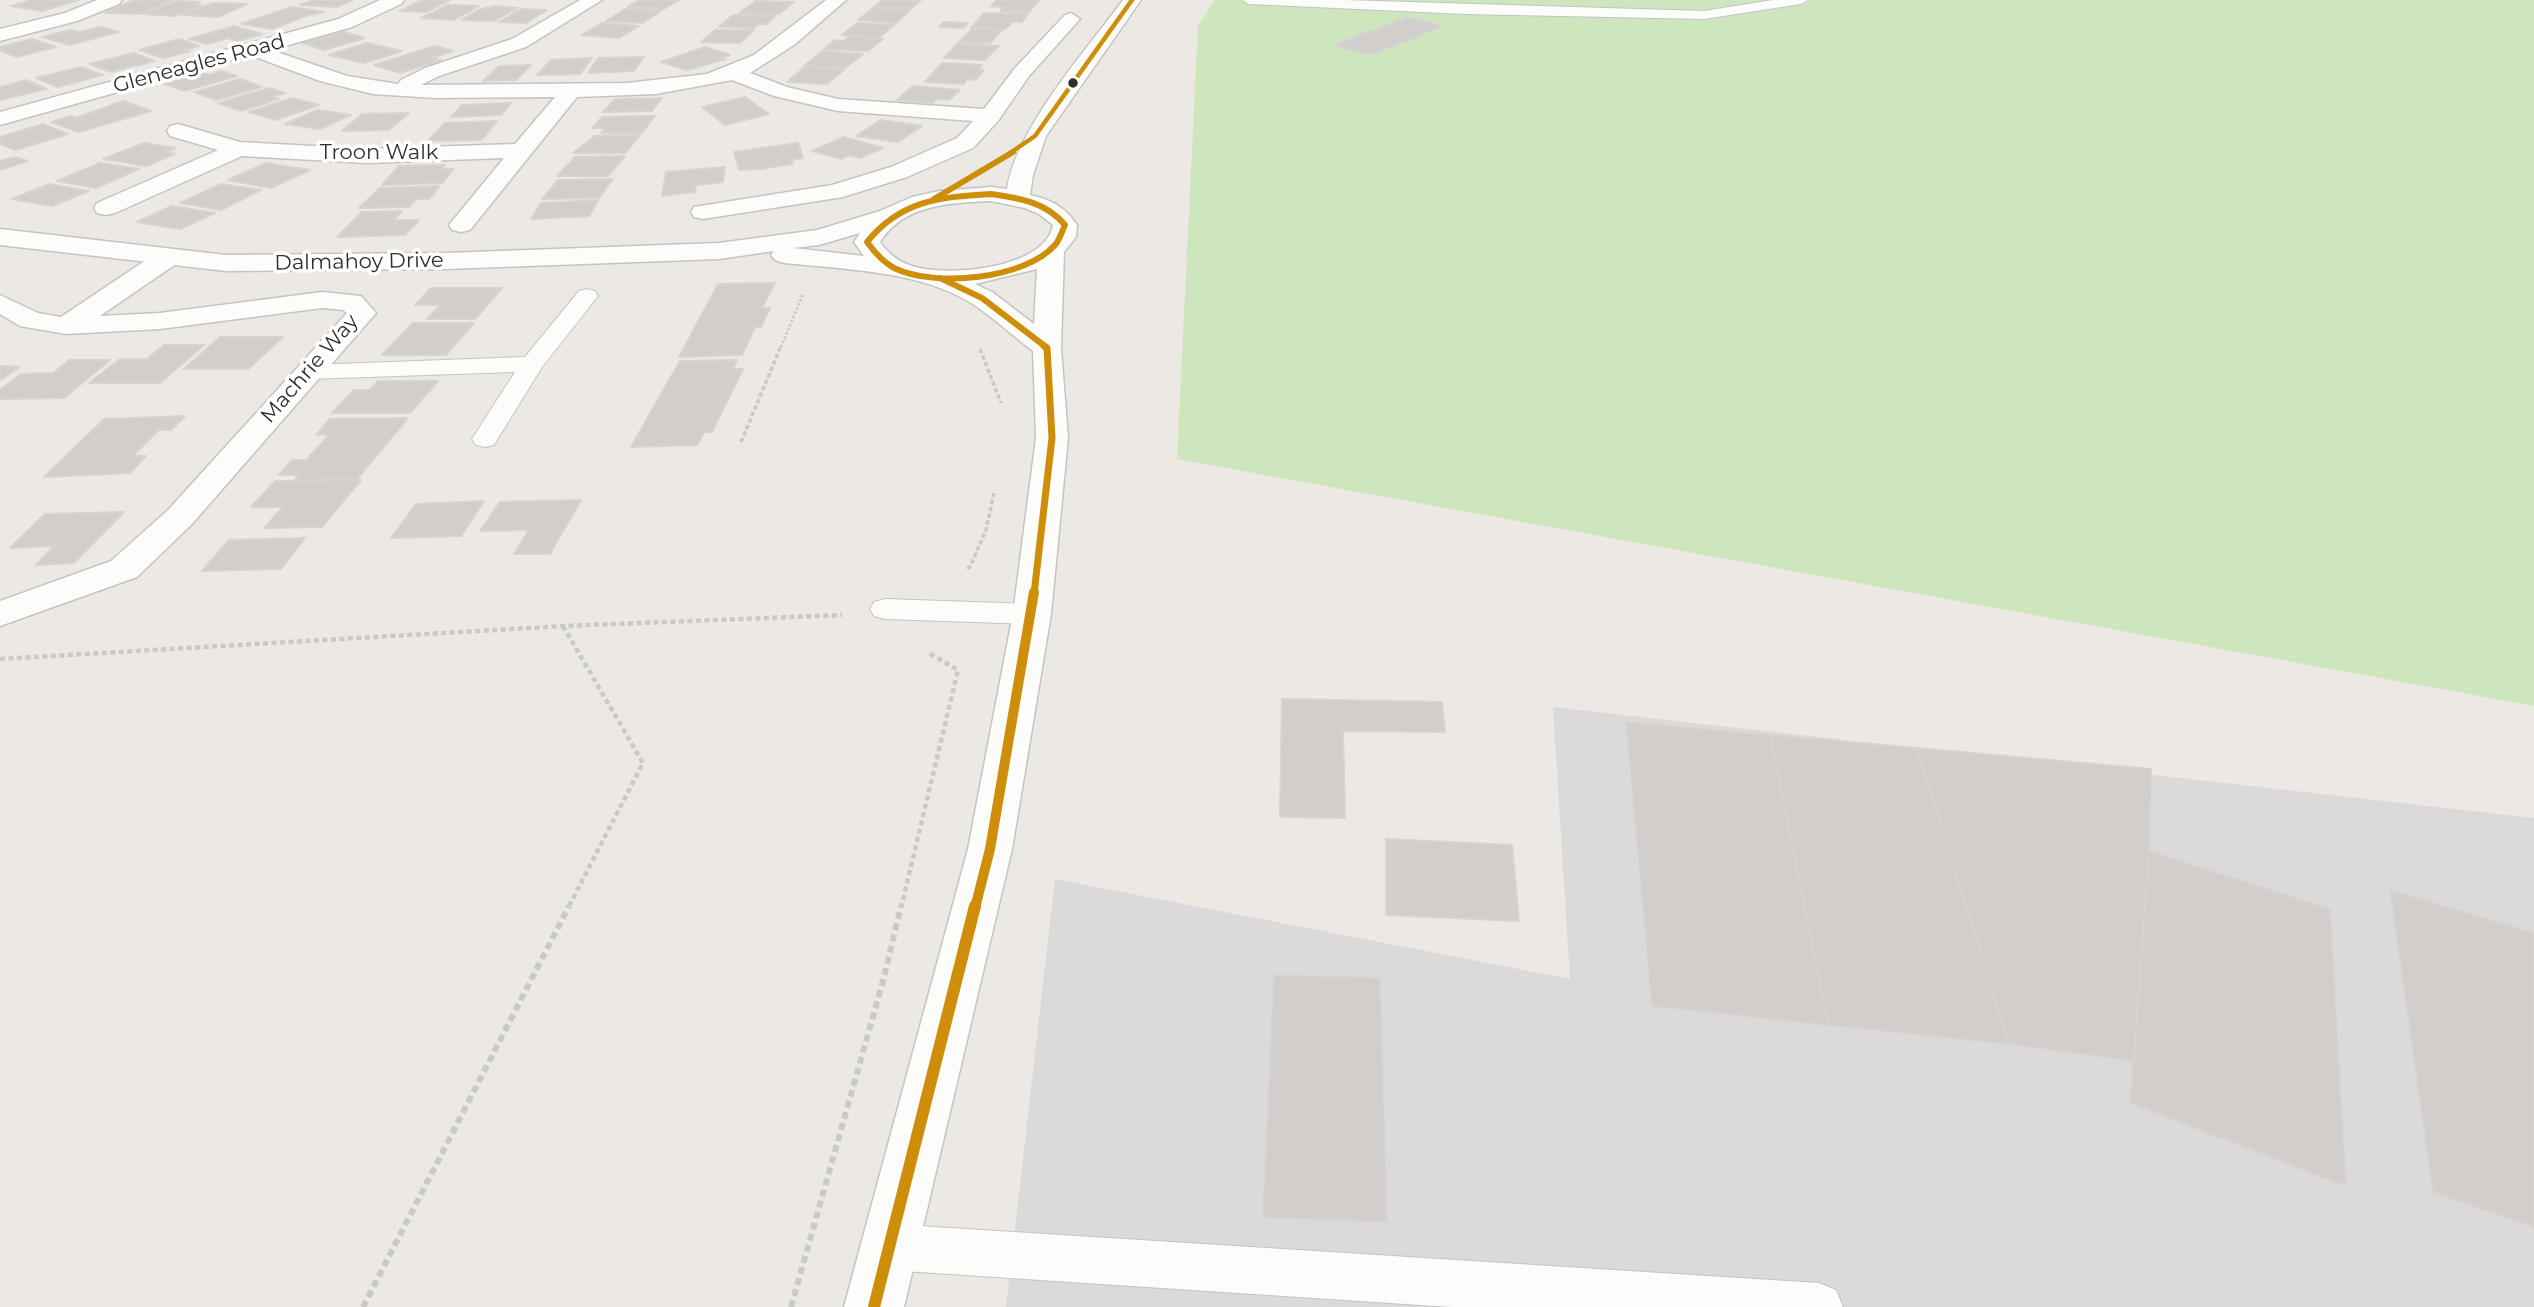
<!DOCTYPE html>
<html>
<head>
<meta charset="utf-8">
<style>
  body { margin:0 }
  canvas { display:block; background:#ece8e4 }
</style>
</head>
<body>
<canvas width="2534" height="1307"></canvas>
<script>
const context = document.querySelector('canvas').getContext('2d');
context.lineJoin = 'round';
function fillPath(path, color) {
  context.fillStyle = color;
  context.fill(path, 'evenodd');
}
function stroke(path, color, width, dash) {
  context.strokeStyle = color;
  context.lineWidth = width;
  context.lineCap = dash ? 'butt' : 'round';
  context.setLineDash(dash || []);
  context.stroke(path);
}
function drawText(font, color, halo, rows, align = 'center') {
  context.font = font + ' Montserrat,sans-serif';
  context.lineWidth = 7;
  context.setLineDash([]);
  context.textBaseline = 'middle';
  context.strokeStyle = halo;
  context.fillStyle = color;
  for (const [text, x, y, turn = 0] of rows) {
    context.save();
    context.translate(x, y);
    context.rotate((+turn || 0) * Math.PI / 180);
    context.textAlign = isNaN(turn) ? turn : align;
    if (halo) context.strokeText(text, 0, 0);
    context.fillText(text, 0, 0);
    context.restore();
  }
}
fillPath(new Path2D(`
  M1553 707 2534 818V1307H1006L1055 879 1570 979Z`), '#dcd9db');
fillPath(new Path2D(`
  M1215 0H2534V706L1177 459 1198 26Z`), '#cee6be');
const building = new Path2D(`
  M32 0H79L42 11 11 6Z
  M147 0H172L139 14 105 13 132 1Z
  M313 0H353L336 7 300 5Z
  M422 0H450L426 12 400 11Z
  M640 0H679L664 9 627 7Z
  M882 0H921L912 8 874 7Z
  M997 0H1039L1029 12 1000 11 1003 7 991 6Z
  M177 1 200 2 192 5H202L176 16 143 14Z
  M756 1 794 2 779 14 739 13Z
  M213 3 247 4 218 17 183 15Z
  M448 5 479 6 453 20 421 18Z
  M495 6 518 8 493 21 461 20 481 9Z
  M292 7 324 12 305 16 273 29 241 24Z
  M873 8 910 10 896 23 858 20Z
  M521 9 547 10 526 23 499 22Z
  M625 9 661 11 643 23 606 21Z
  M984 13 1028 14 1022 22H1012L1006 29 971 28Z
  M733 15 775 16 767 24H758L754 28 719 27Z
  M1408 17 1443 26 1370 55 1334 45Z
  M944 22 968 23 964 28 939 27Z
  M602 23 639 26 619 38 581 35Z
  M857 23 894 25 880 37 842 35Z
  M234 26 262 34 238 41 228 38 207 44 189 39Z
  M101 27 118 32 70 45 42 37 70 30 80 32Z
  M972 29 1002 30 990 43 959 42Z
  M715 30H754L740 43 701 42Z
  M344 32 365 38 324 50 303 43Z
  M848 37 883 39 868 51 824 49 835 40 844 41Z
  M32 39 56 47 17 57 0 51V47Z
  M179 39 199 46 185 50 190 51 164 58 139 50Z
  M367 43 402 51 364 63 329 55Z
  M957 44 999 46 985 60 944 58Z
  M435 46 453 51 432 58 441 60 400 73 374 65Z
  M705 47 730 55 721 58 726 59 687 70 661 62Z
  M823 51 863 54 845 68 805 65Z
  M134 53 154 61 111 72 90 64Z
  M644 57 634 71 588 73 598 58Z
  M592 58 580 74 537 75 551 60Z
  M942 63 982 65 978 70H984L975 80 967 79 964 84 925 82Z
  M531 65 516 80 483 81 499 66Z
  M81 67 103 75 58 87 36 78Z
  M805 67 844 70 827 84 787 82Z
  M221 71 237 76 185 91 164 84 203 73 209 75Z
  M240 79 262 87 216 100 194 92Z
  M26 80 47 89 0 100V87Z
  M913 86 960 90 949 100 937 99 933 103 897 100Z
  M269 88 285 93 272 97 279 99 241 111 218 103Z
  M745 97 769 114 725 125 702 107Z
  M293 98 319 105 275 120 249 112Z
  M662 98 652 111 603 112 615 99Z
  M123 101 151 111 79 132 51 122 71 116 76 118Z
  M511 103 501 115 451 117 462 105Z
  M317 110 351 115 320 129 285 124Z
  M409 113 389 130 342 131 362 114Z
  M655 116 642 133H601L605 128H592L602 117Z
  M881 120 922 126 898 142 856 136Z
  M497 121 481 140 428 141 445 123Z
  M43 124 68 134 15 150 0 144V137Z
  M640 135 625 153H573L595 136Z
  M844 137 883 148 860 158 850 155 841 159 812 151Z
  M144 143 176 148 166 152 175 154 146 166 103 159Z
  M798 143 803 158 791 160 793 164 760 169 739 170 734 152Z
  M625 156 608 176H557L575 157Z
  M15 157 28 161 0 170V161Z
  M100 163 139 169 96 188 57 181Z
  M266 163 310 170 271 188 228 180Z
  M445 165 441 169H454L442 183 382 185 399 166Z
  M725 167 723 182 696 185 695 192 662 196 666 172Z
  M613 179 599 198 542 199 558 180Z
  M49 184 89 191 52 206 12 199Z
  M221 184 261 190 221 210 180 203Z
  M440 186 429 199H416L409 207 359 208 380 188Z
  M598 200 589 216 531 219 541 203Z
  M172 206 215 213 180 229 137 222Z
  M402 211 394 220H419L405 235 337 237 362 212Z
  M775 283 762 308H770L761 327H755L742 355 679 357 718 284Z
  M431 288H502L475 319H427L440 305H415Z
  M413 323H474L446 355H382Z
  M220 337H283L248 369H184Z
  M164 345H204L160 383H89L120 359H147Z
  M69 360H110L64 398 0 399V390L21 374 53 373Z
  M737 360 733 369H743L712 432H705L697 445 631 447 680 361Z
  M0 366 20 367 0 380Z
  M378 381H438L410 413H332L354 390H370Z
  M185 416 171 430H159L133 456H146L130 473 44 477 104 419Z
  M408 418 357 479 295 480 299 475H279L292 460H306L330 434 316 435 330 419Z
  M361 480 322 527 264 528 283 507H251L275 481Z
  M581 500 550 554H514L529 530 480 531 500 502Z
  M484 501 461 536 391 538 416 504Z
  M124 512 74 563 36 565 54 546 10 548 45 514Z
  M305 538 281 569 202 571 229 540Z
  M1282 699 1442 702 1445 732 1343 731 1345 818 1280 817Z
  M1626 722 1770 735 1828 1025 1652 1006Z
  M1770 735 1917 748 2009 1044 1828 1025Z
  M1917 748 2151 769 2149 851 2134 1061 2009 1044Z
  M1386 839 1512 845 1519 921 1386 915Z
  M2149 851 2330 909 2346 1186 2130 1103Z
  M2390 890 2534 933V1227L2433 1192Z
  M1274 975 1380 978 1387 1222 1263 1217Z`);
fillPath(building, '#d1cecb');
stroke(building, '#d7d4d0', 2);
const lane = new Path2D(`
  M1242 0H1344L1704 11 1773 0H1808L1801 4 1704 19 1465 14 1249 4Z
  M587 289 595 291 598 296 542 367 494 445 485 447 476 445 472 439 515 372 309 379 300 377 297 372 300 367 309 365 525 357 579 291Z
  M885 599 1032 604 1043 607 1047 614 1043 621 1032 624 885 619 874 616 870 609 874 602Z
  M888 1224 1819 1283 1836 1290 1843 1307H1451L888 1270 871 1263 865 1247 871 1231Z`);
const street = new Path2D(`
  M97 0H122L119 4 77 21 0 41V29L65 13Z
  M380 0H404L401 4 352 27 271 50 347 76 398 84 401 80 425 68 512 39 580 0H602L526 47 439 76 421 85 627 83 707 74 754 55 826 0H846L794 45 750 73 787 87 838 99 984 109 1015 68 1065 15 1071 13 1080 19 1029 76 998 121 973 148 907 177 843 197 703 219 694 217 691 212 694 207 832 185 891 167 957 138 973 121 838 111 774 96 732 80 656 94 577 97 470 230 461 232 452 230 449 225 504 158 367 163 242 156 115 213 106 215 97 213 94 208 97 203 218 150 170 136 167 131 170 126 178 124 240 142 367 149 515 144 555 97 435 98 373 94 320 81 250 55 0 125V112L338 19Z
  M167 250 176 252 180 258 176 264 100 316 160 313 322 292 361 296 376 313 192 524 137 577 0 626V601L111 561 168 510 347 313 343 310 322 308 160 329 66 334 20 326 0 314V295L38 313 61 317 158 252Z`);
const secondary = new Path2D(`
  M1123 0H1141L1046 136 1033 175 1030 195C1052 200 1065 207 1077 225L1076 237 1064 252 1061 348 1068 438 1051 614 1012 849 904 1307H844L968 849 1013 614 1036 438 1033 351C1013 336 994 318 973 304 921 271 844 269 784 263L775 260 771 255 774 251 719 259 446 269 226 271 0 245V229L226 255 446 253 719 243 817 230 880 211 912 197 939 191 991 187 1007 189C1017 127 1085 52 1123 0ZM991 201 1025 208 1039 214 1053 225C1045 270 943 278 909 265 896 260 887 252 880 242 904 204 950 203 991 201ZM860 233 854 242 864 256 793 248 819 245ZM1037 269 1034 324 992 292 975 284Z`);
stroke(lane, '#c5c4c5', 2);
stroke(street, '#c5c4c5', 3);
stroke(secondary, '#c5c4c5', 3);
stroke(new Path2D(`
  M781 347 803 294`), '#c9c9c8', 2.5, [2.5, 2]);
stroke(new Path2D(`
  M980 349 1001 403
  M741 442 781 346
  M967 568 970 567 986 530 994 493`), '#c9c9c8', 3.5, [4.5, 2.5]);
stroke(new Path2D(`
  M563 626 643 763 568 908
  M0 659 563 626 842 615
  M901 908 958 670 929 653`), '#c9c9c8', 4.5, [5, 3.5]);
stroke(new Path2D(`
  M363 1307 569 906
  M791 1307 883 981 901 906`), '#c9c9c8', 6, [7, 4.5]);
fillPath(lane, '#fcfcfb');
fillPath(street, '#fcfcfb');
fillPath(secondary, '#fcfcfb');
stroke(new Path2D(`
  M1010 153 1035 136 1132 0`), '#cf8e09', 4.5);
stroke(new Path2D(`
  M991 194C1019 198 1046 202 1065 225 1062 231 1060 239 1055 245 1025 279 935 288 894 268 883 262 875 253 867 242 901 200 940 197 991 194Z
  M934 199 1013 152
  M940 278 982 298 1046 347`), '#cf8e09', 6);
stroke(new Path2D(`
  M1034 594 1052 438 1047 348 1044 346`), '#cf8e09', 7);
stroke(new Path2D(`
  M975 908 990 849 1034 592`), '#cf8e09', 10);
stroke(new Path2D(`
  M874 1307 975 906`), '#cf8e09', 12);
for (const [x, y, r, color] of [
  [1073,83,6,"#2e2e2e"]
]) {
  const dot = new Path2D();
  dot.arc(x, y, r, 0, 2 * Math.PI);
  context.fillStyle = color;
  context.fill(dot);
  stroke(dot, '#fff', 2.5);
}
drawText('21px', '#2e2e2e', '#fff', [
  ["Gleneagles Road",199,64,-15],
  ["Troon Walk",379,153],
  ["Dalmahoy Drive",359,262,-1],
  ["Machrie Way",310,369,-49]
]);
</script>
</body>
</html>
